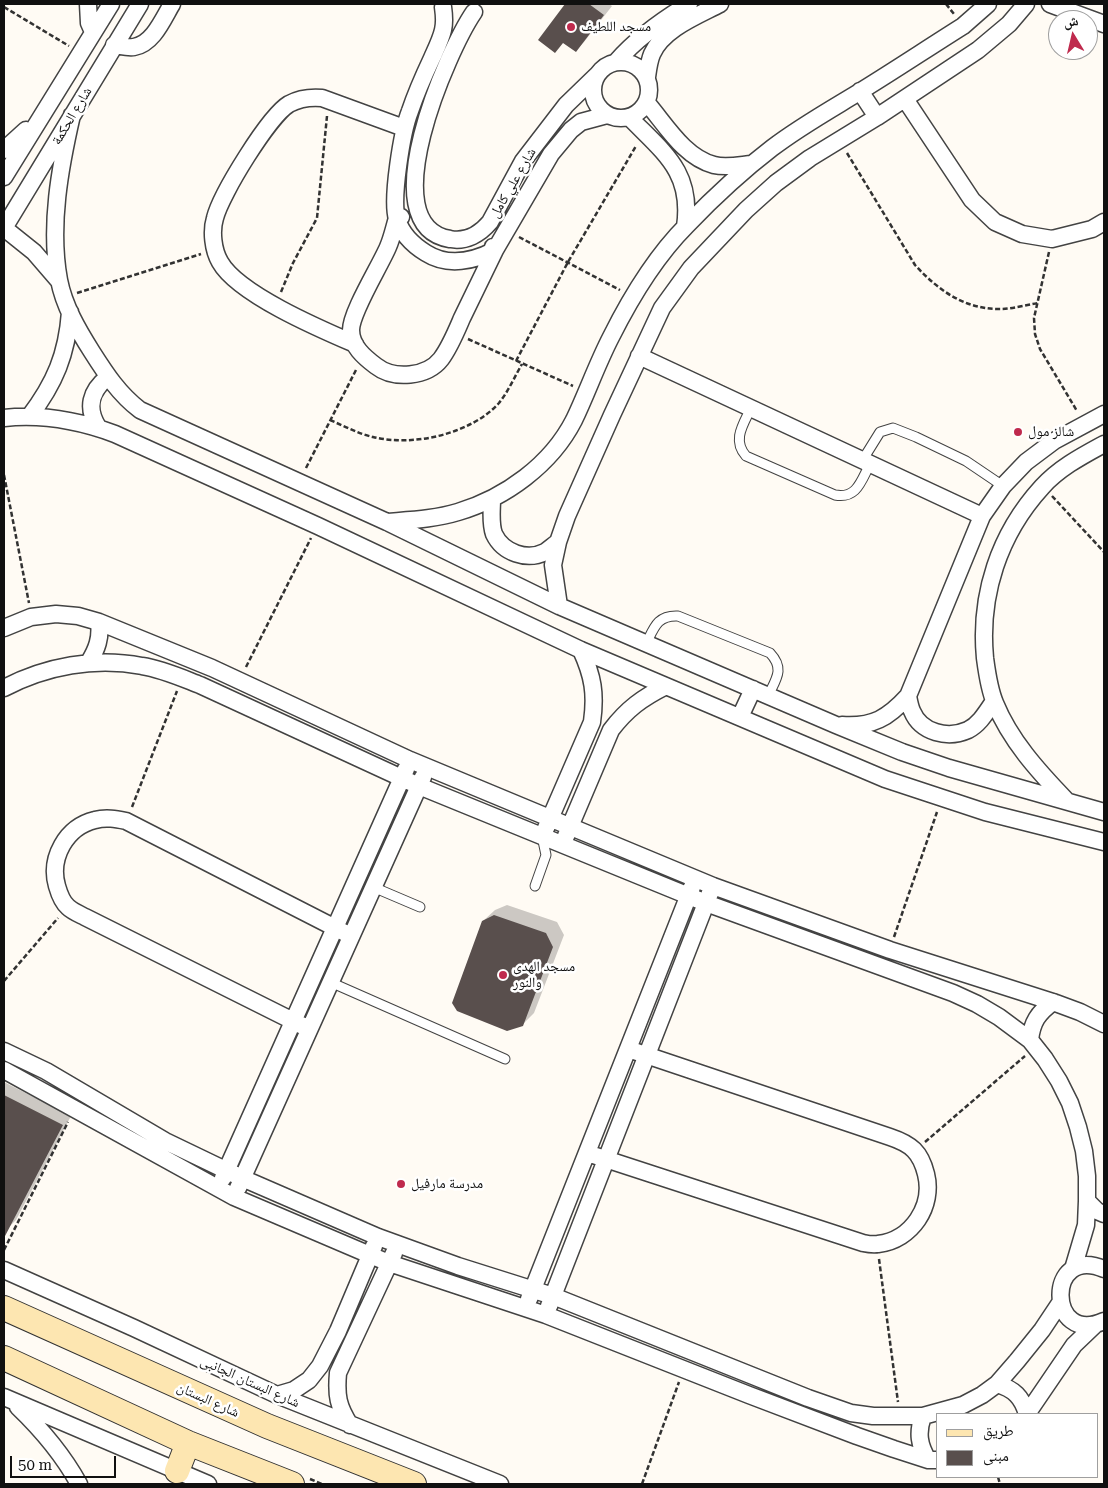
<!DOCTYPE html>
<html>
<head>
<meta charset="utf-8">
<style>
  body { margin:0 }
  #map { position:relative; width:1108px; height:1488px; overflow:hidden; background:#fffbf4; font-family:"Roboto Serif","Noto Naskh Arabic",serif }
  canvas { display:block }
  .frame { position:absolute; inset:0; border:5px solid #101010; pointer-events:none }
  .legend { position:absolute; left:936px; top:1413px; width:162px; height:65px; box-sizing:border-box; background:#fff; border:1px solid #9f9f9f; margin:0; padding:6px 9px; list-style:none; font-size:15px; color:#101010 }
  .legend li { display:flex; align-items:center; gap:10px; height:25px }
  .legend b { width:25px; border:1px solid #9f9f9f }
  .north { position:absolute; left:1048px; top:10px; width:50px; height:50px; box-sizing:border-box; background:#fff; border:1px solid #9f9f9f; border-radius:50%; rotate:351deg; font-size:14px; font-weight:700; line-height:20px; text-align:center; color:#101010 }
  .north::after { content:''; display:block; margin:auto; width:18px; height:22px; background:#bf2a4d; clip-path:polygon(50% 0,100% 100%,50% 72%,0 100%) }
  .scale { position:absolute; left:10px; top:1456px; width:106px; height:22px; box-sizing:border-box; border:2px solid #101010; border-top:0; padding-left:6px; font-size:15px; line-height:18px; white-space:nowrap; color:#101010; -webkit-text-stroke:4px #fff; paint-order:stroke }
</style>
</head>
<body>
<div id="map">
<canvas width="1108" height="1488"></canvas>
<div class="frame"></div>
<ul class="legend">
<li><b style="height:6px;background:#fde6b1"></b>طريق</li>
<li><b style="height:14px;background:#594f4d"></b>مبنى</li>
</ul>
<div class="north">ش</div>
<div class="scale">50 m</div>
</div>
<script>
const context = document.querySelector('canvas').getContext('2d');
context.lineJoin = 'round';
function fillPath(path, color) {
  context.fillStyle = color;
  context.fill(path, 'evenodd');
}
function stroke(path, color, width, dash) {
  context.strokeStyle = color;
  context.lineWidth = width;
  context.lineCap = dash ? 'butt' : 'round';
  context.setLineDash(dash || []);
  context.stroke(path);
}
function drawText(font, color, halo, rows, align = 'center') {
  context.font = font + ' "Roboto Serif","Noto Naskh Arabic",serif';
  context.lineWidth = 5;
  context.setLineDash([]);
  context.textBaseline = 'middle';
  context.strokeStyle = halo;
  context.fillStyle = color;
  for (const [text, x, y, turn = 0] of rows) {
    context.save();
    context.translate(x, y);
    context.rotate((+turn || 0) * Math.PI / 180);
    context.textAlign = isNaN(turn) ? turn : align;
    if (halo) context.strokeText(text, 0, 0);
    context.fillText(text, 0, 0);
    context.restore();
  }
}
fillPath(new Path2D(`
  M567 4H609L612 6 584 42 576 50 564 42 540 39Z
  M507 905 557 922 564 935 534 1013 522 1025 483 921 495 910Z
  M4 1082 71 1116 16 1220 8 1228 4 1226V1149L8 1141 4 1139Z`), '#0003');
fillPath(new Path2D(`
  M565 4H589L604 15 576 52 563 43 555 53 538 40Z
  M494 915 546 933 553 947 523 1026 507 1031 457 1011 452 1003 482 921Z
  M4 1095 63 1125 4 1238Z`), '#594f4d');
const lane = new Path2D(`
  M751 408C743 425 732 440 746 456L835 495C857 499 861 481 870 464
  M862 461 880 432 893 428 916 437 966 461 1003 486
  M646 644C654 628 657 615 678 616L770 653C785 669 776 679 768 696
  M535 886 546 855 542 836
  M373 887 420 907
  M330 982 505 1059`);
const street = new Path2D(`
  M88 4 89 23 93 32
  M1050 4 1104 24
  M443 7C444 14 445 22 443 30 441 39 436 49 432 58 424 75 416 93 410 111 402 131 391 199 397 219 402 235 413 245 426 253 448 267 474 261 495 250L551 154 571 130 581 122 607 115
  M474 12C448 50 370 226 450 239 466 242 480 234 490 222L523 161 566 105 597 75
  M114 45C121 46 128 48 134 47 153 44 163 19 172 4
  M593 90a28 28 0 1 1 56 0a28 28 0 1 1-56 0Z
  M616 62C637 38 662 20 689 4
  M647 77C648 70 649 61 652 54 663 29 697 16 720 4
  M860 91 877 117
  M905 99 972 200 995 222 1022 234 1052 239 1092 229 1104 222
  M647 103C666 125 684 157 714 165 726 168 740 165 752 164
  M72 115C60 167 49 226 59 280 64 306 78 330 92 352 106 374 119 394 140 410L387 522 559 606 836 725 902 752 949 768 1104 812
  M629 117C664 153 693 172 685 227
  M4 150 26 130
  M4 177 111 4
  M401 217 397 218C394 228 392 238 388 247 380 266 351 312 351 330 351 346 364 357 376 366 394 380 427 377 441 359 450 347 456 332 462 318 473 295 484 273 495 250L493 247
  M4 228 140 4
  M4 228 34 252 59 281
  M355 344C320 329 238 294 220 262 213 250 211 231 215 218 221 194 269 116 289 104 300 98 310 97 322 98L404 128
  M639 356 982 516
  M29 417C55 383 67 354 70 312
  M4 418C41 414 80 421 115 434L318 526 581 650 885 779 985 812 1104 842
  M98 427C86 408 90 391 108 377
  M492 499C492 510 490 523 494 534 503 553 527 561 545 552 549 549 554 545 558 542
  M387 522C411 520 435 519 458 512 505 498 551 465 574 420 587 393 597 364 611 337 631 297 655 257 687 225 713 198 742 171 772 148 798 128 828 111 856 94 892 72 928 48 963 26L988 4
  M559 606 553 565 558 542 567 516 612 415 662 308 691 268 746 210 776 183 810 158 877 117 978 50 1009 24 1026 4
  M4 628 31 617 56 614 78 616 99 622 212 668 410 760 713 886 890 950 1053 1002 1080 1012 1104 1024
  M89 662C97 649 101 638 99 622
  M4 688C46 666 95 657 142 666 162 669 182 678 200 685L419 786 706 903 953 993 977 1004 999 1017 1030 1040 1045 1059 1059 1081 1070 1103 1078 1127 1084 1151 1087 1176V1201L1086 1225 1073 1269
  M908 696C909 701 910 707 912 711 921 733 948 739 968 730 980 724 987 711 994 701
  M740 717 753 689
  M842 725C873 727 888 718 908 696L982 516 1003 486 1026 462 1054 441 1104 414
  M1066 800C1038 771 1010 740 995 703 989 689 987 673 985 658 979 595 999 534 1042 487 1059 468 1082 456 1104 444
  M546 828 592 722C596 694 593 676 581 650
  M566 836 611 730C627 709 642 698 666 686
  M309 1029 85 917C79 914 72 911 68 907 62 902 59 893 57 886 49 858 66 827 95 820 106 817 116 819 126 821L351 936
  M1030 1040C1032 1022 1038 1013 1053 1002
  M4 1051 46 1071 165 1141 242 1178 378 1237 458 1266 553 1296 808 1398 851 1413 873 1416H923L963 1405 982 1395 997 1384 1017 1361 1042 1330 1060 1303
  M4 1070 234 1197 370 1255 389 1263 546 1315 749 1395 857 1436 894 1449 928 1460H937
  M587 1153 863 1243C868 1244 873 1245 878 1244 912 1240 934 1206 926 1174 924 1166 920 1156 914 1150 907 1143 899 1140 890 1137L628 1049
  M223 1178 406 769
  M238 1188 423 777
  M1087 1201 1097 1211 1104 1214
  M1104 1269C1045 1244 1047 1347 1104 1321
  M4 1270 134 1328 277 1395 500 1484
  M529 1299 692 887
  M549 1306 710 893
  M997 1384C1014 1389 1022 1397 1027 1414
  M277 1395 294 1390 309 1380 320 1366 338 1331 374 1246
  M4 1397 208 1484
  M18 1407C42 1430 63 1455 79 1484
  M1027 1414 1074 1345 1096 1324
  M923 1416C917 1433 919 1445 928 1460
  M350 1425C338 1406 336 1396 338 1373L394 1253`);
const secondary = new Path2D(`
  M4 1308 267 1426 414 1484
  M4 1358 188 1443 292 1484
  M177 1471 188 1443`);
stroke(lane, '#434343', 11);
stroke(street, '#434343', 19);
stroke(secondary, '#323232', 26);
stroke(new Path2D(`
  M946 4 954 14
  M4 7 69 46
  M847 153 915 265C938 290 964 309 999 309 1012 309 1026 305 1038 303
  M519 237 620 290
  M1049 252 1034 318 1035 334 1040 349 1077 411
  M281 292 293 263 317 218 327 116
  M77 293 201 254
  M468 339 573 386
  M516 361 568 262 636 146
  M330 420C344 426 359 434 373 437 413 447 471 434 499 403 508 392 515 376 522 364
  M306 468 357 368
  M4 475 29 603
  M1052 496 1104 552
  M246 667 311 538
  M132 807 177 691
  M894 937 937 812
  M4 981 58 918
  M925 1142 1025 1056
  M4 1250 68 1122
  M879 1259 898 1402
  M998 1477 1000 1484
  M310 1479 322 1484
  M642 1484 679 1382`), '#323232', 2.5, [5, 2.5]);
stroke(lane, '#fff', 9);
stroke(street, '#fff', 16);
stroke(secondary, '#fde6b1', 24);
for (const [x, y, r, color] of [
  [571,27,5,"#bf2a4d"],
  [1018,432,5,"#bf2a4d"],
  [503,975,5,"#bf2a4d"],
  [401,1184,5,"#bf2a4d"]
]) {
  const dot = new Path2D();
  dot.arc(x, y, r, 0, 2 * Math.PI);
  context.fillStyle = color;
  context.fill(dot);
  stroke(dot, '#fff', 2);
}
drawText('14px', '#101010', '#fff', [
  ["مسجد اللطيف",581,27],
  ["شالز مول",1028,432],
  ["مسجد الهدى",513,967],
  ["والنور",513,983],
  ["مدرسة مارفيل",411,1184]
], 'left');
drawText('14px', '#101010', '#fff', [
  ["شارع الحكمة",72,116,-59],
  ["شارع علي كامل",513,183,-60],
  ["شارع البستان الجانبى",250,1382,24],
  ["شارع البستان",208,1400,24]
]);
</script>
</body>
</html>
